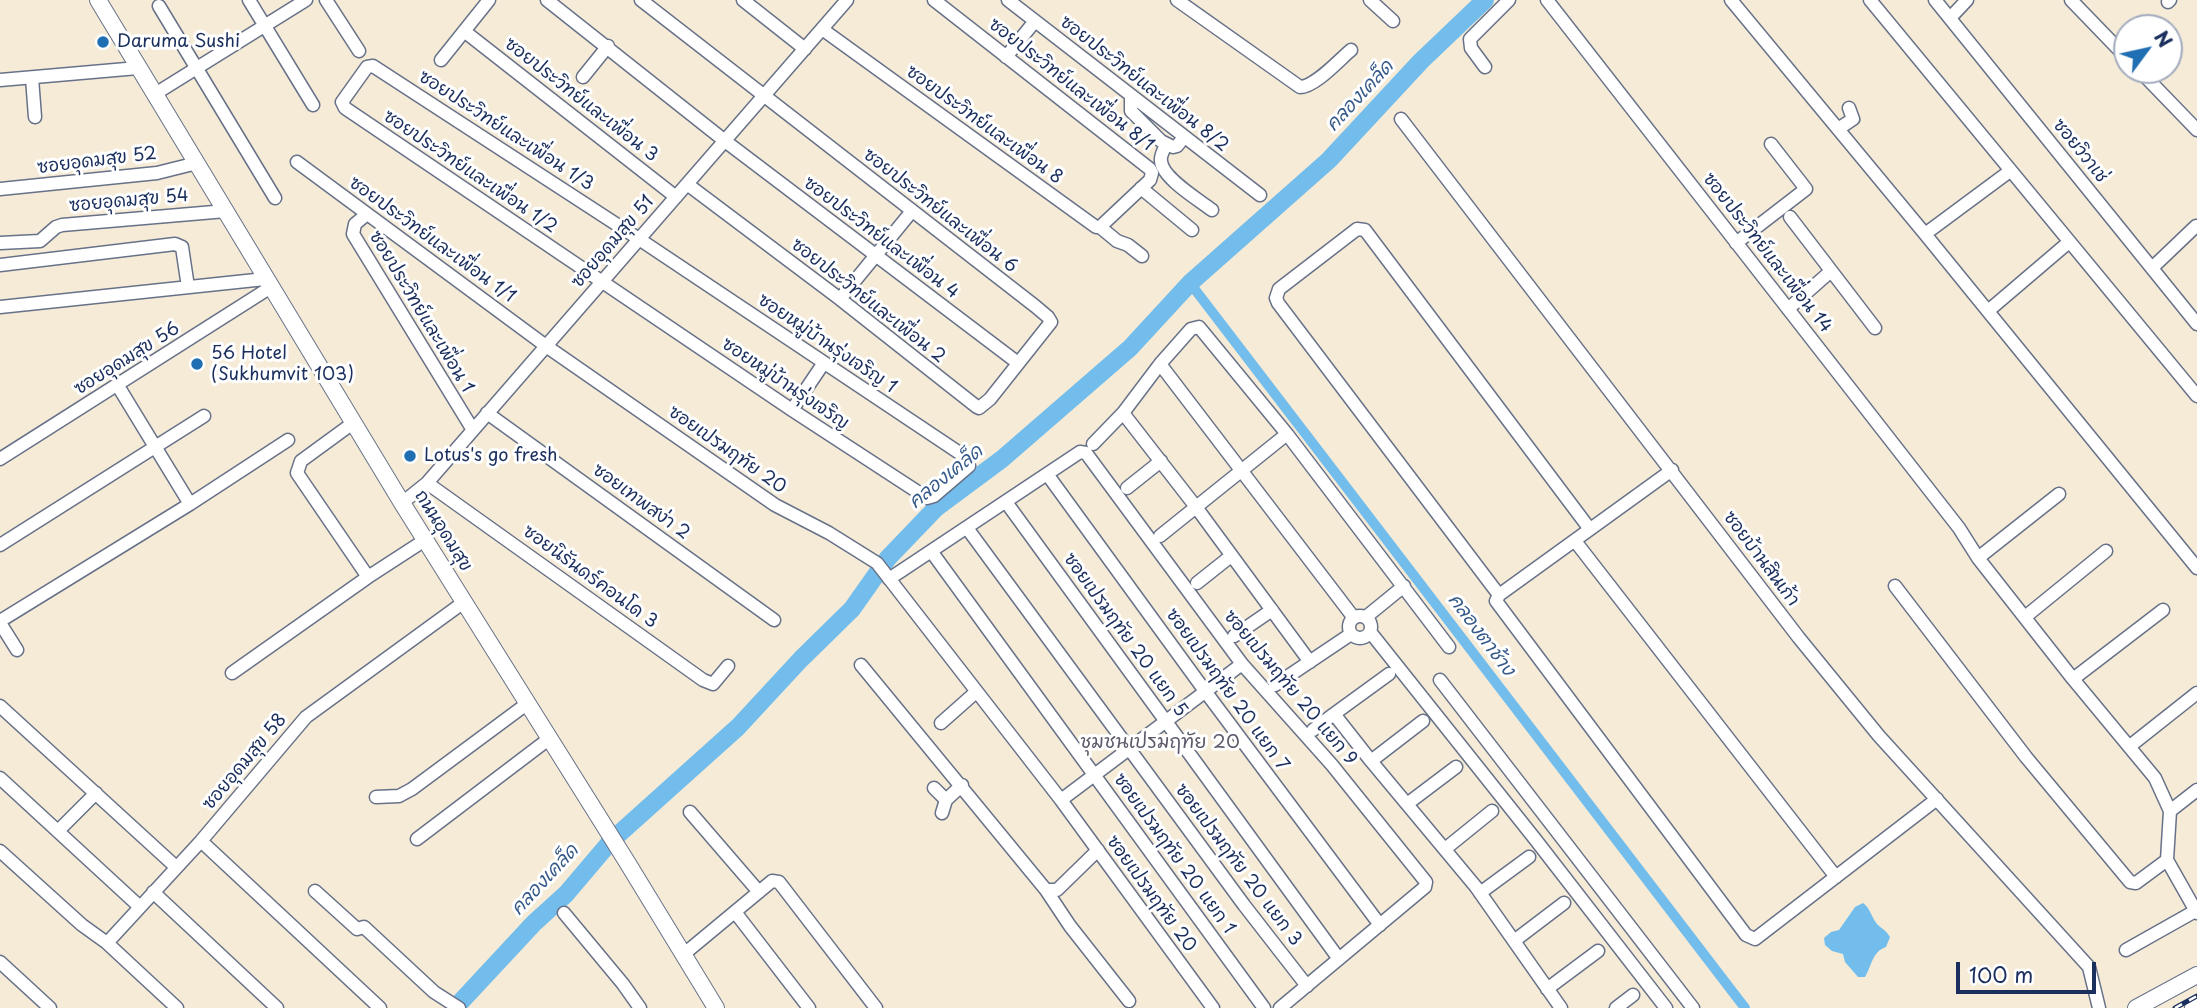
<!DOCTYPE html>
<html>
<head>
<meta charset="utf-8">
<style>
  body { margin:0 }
  #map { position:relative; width:2197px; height:1008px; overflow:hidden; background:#f5ebd7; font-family:"Playpen Sans",sans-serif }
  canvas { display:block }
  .north { position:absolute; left:2113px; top:14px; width:70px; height:70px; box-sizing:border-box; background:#fff; border:2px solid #a4acbf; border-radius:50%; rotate:57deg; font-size:19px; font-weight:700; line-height:28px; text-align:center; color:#1b2f5e }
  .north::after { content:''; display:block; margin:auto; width:24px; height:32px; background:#1f6fb2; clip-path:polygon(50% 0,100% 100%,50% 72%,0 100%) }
  .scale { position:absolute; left:1956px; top:962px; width:140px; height:32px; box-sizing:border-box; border:4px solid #1b2f5e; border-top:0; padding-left:9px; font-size:21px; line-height:24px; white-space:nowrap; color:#1b2f5e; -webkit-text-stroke:5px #fff; paint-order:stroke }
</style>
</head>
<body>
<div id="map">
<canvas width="2197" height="1008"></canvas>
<div class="north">N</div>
<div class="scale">100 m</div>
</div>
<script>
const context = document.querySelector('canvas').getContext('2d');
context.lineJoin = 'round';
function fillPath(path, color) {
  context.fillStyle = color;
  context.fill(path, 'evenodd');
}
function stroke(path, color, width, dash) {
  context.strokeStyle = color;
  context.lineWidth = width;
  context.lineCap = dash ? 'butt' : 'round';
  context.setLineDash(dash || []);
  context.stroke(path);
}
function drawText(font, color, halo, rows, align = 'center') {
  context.font = font + ' "Playpen Sans","Playpen Sans Thai",sans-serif';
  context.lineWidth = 6;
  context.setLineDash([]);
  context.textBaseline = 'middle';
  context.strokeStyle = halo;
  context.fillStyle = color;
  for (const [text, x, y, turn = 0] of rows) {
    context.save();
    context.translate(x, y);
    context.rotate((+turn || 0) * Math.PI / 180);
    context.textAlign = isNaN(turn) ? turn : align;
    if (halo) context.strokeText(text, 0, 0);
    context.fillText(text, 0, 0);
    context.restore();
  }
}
fillPath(new Path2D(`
  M1863 903C1871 909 1871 917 1877 924 1882 929 1886 930 1890 937L1886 947C1872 952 1872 965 1865 977H1858L1845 962 1843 954 1832 951 1825 945 1824 938 1831 932 1839 930 1855 907Z`), '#73bdec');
stroke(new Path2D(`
  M1190 283 1745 1008`), '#73bdec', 10);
stroke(new Path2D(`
  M455 1008 534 923 566 894 611 841 738 727 801 659 852 609 888 558 936 508 1002 459 1130 348 1190 283 1329 160 1421 61 1485 0`), '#73bdec', 18);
const minor = new Path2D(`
  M249 0 313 105
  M326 0 359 51
  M547 0 725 141 1018 363
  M641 0 1035 306 1048 317 1051 322 990 399 979 408 977 407 840 299 687 184
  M743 0 805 49
  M1008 0 1260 195
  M1177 0 1300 87C1315 87 1339 60 1351 50
  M1370 0 1393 21
  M1547 0 1959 528 1978 558 2073 679 2155 778 2170 811 2167 860 2197 913
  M1731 0 1925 234 2197 568
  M1870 0 2197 396
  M1935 0 2197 324
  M2071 0 2127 58
  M2168 2 2170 0
  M159 6 275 198
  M1950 18 1967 0
  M822 29 1096 227H1100L1150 180 1152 173 1150 169 934 0
  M464 31 676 197
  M1006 57 1035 21
  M441 60 489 0
  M373 66 639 239 967 458 969 466 934 496 927 498 792 410 345 108 342 102 367 67Z
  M1485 67 1471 48 1470 39 1509 0
  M2139 70 2197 130
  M583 77 608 46
  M32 78 35 117
  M0 80 138 68
  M155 94 306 0
  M1131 97V111L1161 141 1173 147 1177 146 1184 137
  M1401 119 1799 638 1879 736 2089 967 2099 1008
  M1838 129 1853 119 1849 108
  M1166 145C1164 149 1160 156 1161 161 1162 178 1199 200 1212 210
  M297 162 546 346 775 505 829 533 877 563 1061 800 1213 1008
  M1141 188 1192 230
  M0 189 157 173 197 163
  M367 214 355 224 353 234 473 430
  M1790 217 1875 328
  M1100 227 1117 241 1128 245 1142 256
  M1925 234 2010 171
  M0 243 40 241 56 227 62 225 226 211
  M1736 243 1806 189 1771 144
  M0 265 175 244 182 247 188 287
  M2152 268 2196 226
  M840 299 912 211
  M0 307 265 279
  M1788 309 1831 271
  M1988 311 2069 242
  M1160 364 1354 618
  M118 386 190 504 288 440
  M792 410 823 364
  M487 413 774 620
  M1123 413 1196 507 1310 662
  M353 423 301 461 297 473 368 577 425 540
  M1093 444 1123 413 1160 364 1191 329 1199 327 1287 434 1449 647
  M0 459 271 287
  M1672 470 1499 595 1496 601 1746 935 1755 939 1937 799
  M1047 474 1205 691 1380 925
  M427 483 703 680 713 684 728 666
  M1127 488 1161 461
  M1006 502 1339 959
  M402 503 427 483 847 0
  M967 528 1244 905 1307 986
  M1160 536 1287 434
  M1575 541 1836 877
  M0 545 204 416
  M931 551 1264 1008
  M1978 558 2059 494
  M889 579 1080 452 1086 453 1242 664 1332 765 1426 882 1425 887 1280 1008
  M1197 583 1231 556
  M1895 586 2026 757 2130 882 2136 883 2167 860
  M1499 595 1278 303 1276 298 1279 289 1357 229 1365 230 1589 528
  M1349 627a11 11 0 1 1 22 0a11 11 0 1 1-22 0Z
  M1366 617 1404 586
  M2025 617 2106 551
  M0 621 190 504
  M0 623 17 650
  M1371 633 1535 839 1666 1008
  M1234 636 1272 610
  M861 665 1046 890H1057L1098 850
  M232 673 368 577
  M1389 674 1334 714 1371 761 1476 887 1561 1008
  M2073 679 2163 610
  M1440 680 1693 1008
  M1275 685 1351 634
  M0 706 176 867
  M941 723 976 692
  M1313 730 1334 714
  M2130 746 2197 693
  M1371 761 1423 721
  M0 778 140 907
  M934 788 946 800
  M376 797 399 796 412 789 528 703
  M1061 800 1242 664
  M1407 804 1456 767
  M2170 811 2197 790
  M690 812 759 892
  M942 813 946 800 962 785
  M58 831 96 793
  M417 839 550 738
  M201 841 380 1008
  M1445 849 1492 811
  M0 851 82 925 107 943 177 1008
  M1046 890 1070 926 1129 1001
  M315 891 357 929 364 927 434 992 459 1008
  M153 892 277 1008
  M1480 893 1529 857
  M735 912 809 1008
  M564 913 623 984 640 1008
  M1514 941 1564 903
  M107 943 201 841 306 717 464 602
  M2126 950 2197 910
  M684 954 772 881 779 882 876 1008
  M0 962 50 1008
  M1547 989 1598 951
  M1616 1008 1633 995`);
const major = new Path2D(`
  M98 0 402 503 627 862 716 1008
  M2136 1008 2197 975
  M2193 1008 2197 1006`);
stroke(minor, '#677188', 15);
stroke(major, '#677188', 18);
stroke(minor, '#fff', 12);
stroke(major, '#fff', 16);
const rail = new Path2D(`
  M2175 1008 2197 996`);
stroke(rail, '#1b2f5e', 5);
stroke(rail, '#fff', 2.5, [8]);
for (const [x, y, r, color] of [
  [103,42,7,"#1f6fb2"],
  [197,364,7,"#1f6fb2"],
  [410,456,7,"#1f6fb2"]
]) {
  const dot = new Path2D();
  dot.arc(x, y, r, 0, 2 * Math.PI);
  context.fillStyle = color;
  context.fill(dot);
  stroke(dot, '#fff', 2.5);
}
drawText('18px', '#1b2f5e', '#fff', [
  ["Daruma Sushi",117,42],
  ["56 Hotel",211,354],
  ["(Sukhumvit 103)",211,375],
  ["Lotus's go fresh",424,456]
], 'left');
drawText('18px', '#1b2f5e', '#fff', [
  ["ซอยประวิทย์และเพื่อน 8/2",1144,84,38],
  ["ซอยประวิทย์และเพื่อน 8/1",1071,85,38],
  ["ซอยประวิทย์และเพื่อน 3",581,100,38],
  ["ซอยประวิทย์และเพื่อน 8",984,125,36],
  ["ซอยประวิทย์และเพื่อน 1/3",506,131,33],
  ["ซอยวิวาเช่",2080,151,51],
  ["ซอยอุดมสุข 52",97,161,-7],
  ["ซอยประวิทย์และเพื่อน 1/2",470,172,34],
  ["ซอยอุดมสุข 54",129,201,-5],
  ["ซอยประวิทย์และเพื่อน 6",940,211,38],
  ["ซอยประวิทย์และเพื่อน 4",881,238,37],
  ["ซอยประวิทย์และเพื่อน 1/1",432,240,36],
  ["ซอยอุดมสุข 51",613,242,-49],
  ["ซอยประวิทย์และเพื่อน 14",1767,253,52],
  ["ซอยประวิทย์และเพื่อน 2",868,301,38],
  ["ซอยประวิทย์และเพื่อน 1",421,312,59],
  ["ซอยหมู่บ้านรุ่งเจริญ 1",827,344,34],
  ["ซอยอุดมสุข 56",127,359,-32],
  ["ซอยหมู่บ้านรุ่งเจริญ",785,384,34],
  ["ซอยเปรมฤทัย 20",727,450,35],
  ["ซอยเทพสง่า 2",641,502,36],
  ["ถนนอุดมสุข",443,531,58],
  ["ซอยบ้านสินเก้า",1761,559,53],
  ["ซอยนิรันดร์คอนโด 3",590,577,36],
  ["ซอยเปรมฤทัย 20 แยก 5",1125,635,54],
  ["ซอยเปรมฤทัย 20 แยก 9",1290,688,50],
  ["ซอยเปรมฤทัย 20 แยก 7",1227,690,54],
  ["ซอยอุดมสุข 58",245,762,-50],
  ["ซอยเปรมฤทัย 20 แยก 1",1174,854,54],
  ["ซอยเปรมฤทัย 20 แยก 3",1238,865,53],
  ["ซอยเปรมฤทัย 20",1151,894,54]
]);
drawText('italic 19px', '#355a89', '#fff', [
  ["คลองเคล็ด",1360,96,-47],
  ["คลองเคล็ด",946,477,-39],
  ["คลองตาช้าง",1481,635,53],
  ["คลองเคล็ด",545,880,-47]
]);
drawText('19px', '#5d5b6a', '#fff', [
  ["ชุมชนเปรมฤทัย 20",1160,743]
]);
</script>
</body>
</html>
